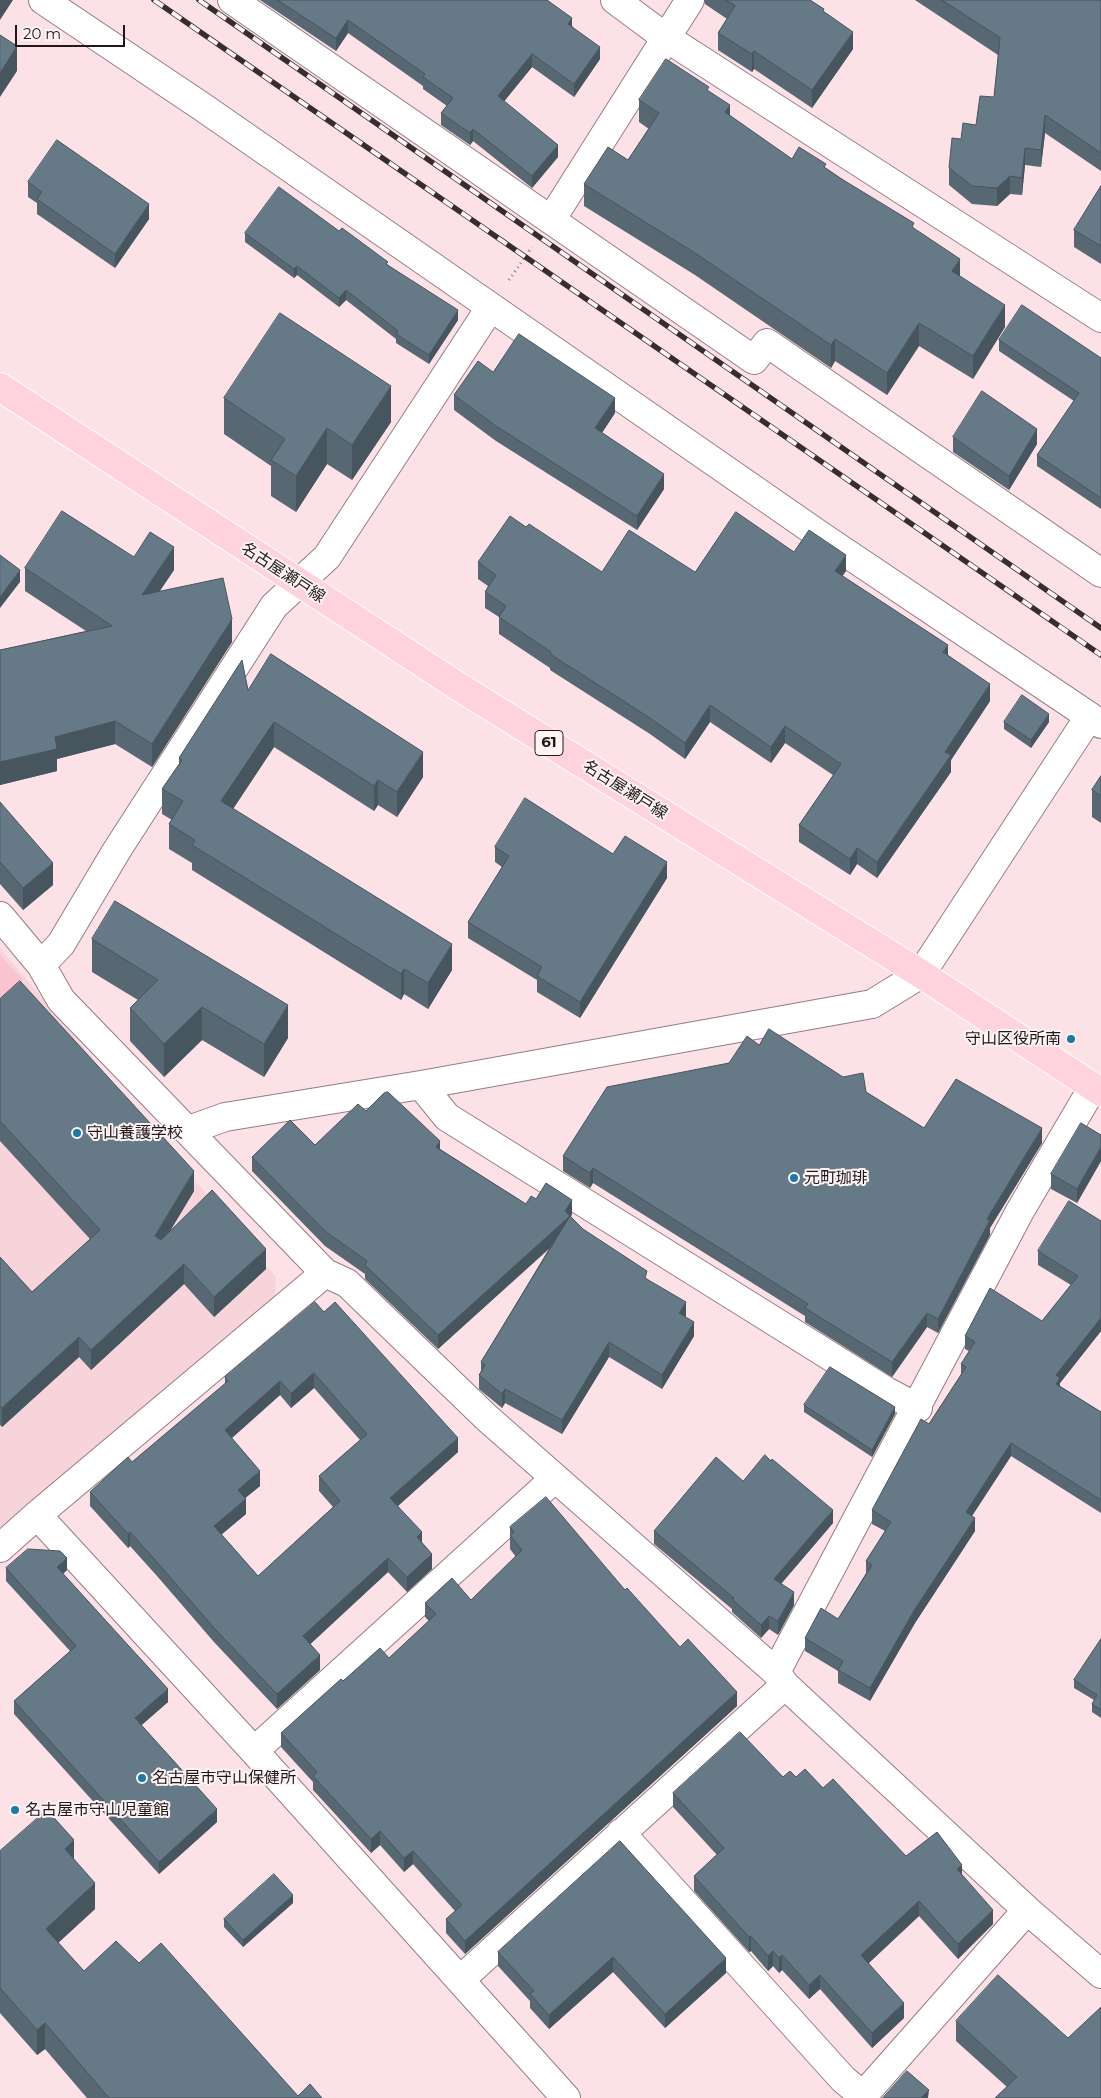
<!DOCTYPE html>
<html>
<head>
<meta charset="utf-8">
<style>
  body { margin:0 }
  #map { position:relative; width:1101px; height:2098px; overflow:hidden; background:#fce1e6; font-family:Montserrat,sans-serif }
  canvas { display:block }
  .scale { position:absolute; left:15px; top:25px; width:110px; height:22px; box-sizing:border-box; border:2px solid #21181a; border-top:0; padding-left:6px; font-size:15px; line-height:18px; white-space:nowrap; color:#21181a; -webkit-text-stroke:4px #fef3f5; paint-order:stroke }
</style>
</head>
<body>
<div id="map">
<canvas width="1101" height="2098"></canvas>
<div class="scale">20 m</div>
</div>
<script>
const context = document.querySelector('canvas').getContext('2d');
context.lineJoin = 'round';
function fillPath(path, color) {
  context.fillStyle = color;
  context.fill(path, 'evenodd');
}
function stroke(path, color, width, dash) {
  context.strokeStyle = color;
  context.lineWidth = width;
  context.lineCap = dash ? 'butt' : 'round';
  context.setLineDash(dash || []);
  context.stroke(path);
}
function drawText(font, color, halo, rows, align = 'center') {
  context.font = font + ' Montserrat,"Noto Sans JP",sans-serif';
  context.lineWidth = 4;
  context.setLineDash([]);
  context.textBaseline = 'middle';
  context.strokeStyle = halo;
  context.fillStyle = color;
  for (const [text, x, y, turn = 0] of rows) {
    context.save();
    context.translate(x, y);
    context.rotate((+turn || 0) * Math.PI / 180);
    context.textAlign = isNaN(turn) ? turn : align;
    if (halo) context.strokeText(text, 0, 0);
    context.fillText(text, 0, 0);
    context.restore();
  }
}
fillPath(new Path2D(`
  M0 948 276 1277 275 1297 0 1535Z`), '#f7d3da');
fillPath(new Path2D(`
  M0 955 23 980 0 1000Z`), '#f9c4cf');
const minor = new Path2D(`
  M43 0 201 106 821 536 1101 724
  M232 0 754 360 767 343 1101 573
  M615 0 665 37 1101 318
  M551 220 690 0
  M0 916 41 965 61 1000 325 1273 347 1283 487 1418 776 1672 785 1685 1027 1910 1101 1974
  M41 965 61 944 117 850 274 606 327 557 490 308
  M421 1085 447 1117 886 1391 918 1408
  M189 1130 225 1117 421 1085 872 1004 921 974 1089 717
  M37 1515 254 1751 566 2098
  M0 1548 37 1515 325 1273
  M776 1672 1020 1211 1093 1087
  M254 1751 554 1479
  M621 1833 843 2079 863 2096
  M460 1980 785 1685
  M861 2098 1027 1910`);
const primary = new Path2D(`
  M0 387 456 685 921 974 1101 1092`);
stroke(minor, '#967d82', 30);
stroke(primary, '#fff', 30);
stroke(new Path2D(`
  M509 280 532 247`), '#917f83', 3, [1, 4]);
stroke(minor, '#fff', 28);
stroke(primary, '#ffd3dd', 28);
const rail = new Path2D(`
  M154 0 1101 655
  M199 0 1101 628`);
stroke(rail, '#372c2f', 5.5);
stroke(rail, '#fef3f5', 4, [11]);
fillPath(new Path2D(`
  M260 0H548V1L572 26 600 59 574 97 532 67 504 101 558 157 532 188 473 141 470 145 441 125V113L447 106 423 89V86L348 33 336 51Z
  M704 0H810L824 12 853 49 812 108 754 69 752 72 718 50V33L727 19 705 4Z
  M915 0H1101V171L1045 133 1041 167 1025 165 1022 195 1010 194 997 206 972 204 949 185V168L961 139 976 125 994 97 998 55Z
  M709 91 730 116 792 159 826 168 914 228 960 276 1005 327 973 379 919 346 887 395 835 361 831 368 695 275 584 206V184L628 160 649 129 639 122V100Z
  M28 182 149 219 115 268 37 214V203L28 197Z
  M1101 186V264L1074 247V230Z
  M339 231 388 265 458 320 429 364 396 343V339L346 300 339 307 297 275 294 278 245 242V233Z
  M999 340 1101 358V509L1037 466V455L1074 401 999 351Z
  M493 372 615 413 602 433 664 489 637 530 496 441 454 410V395Z
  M224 398 391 422 352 480 327 464 296 512 271 496V466L224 434Z
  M953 437 1037 444 1009 490 953 452Z
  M526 527 602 572H695L794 552 846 571 842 576 948 655 990 701 951 760V772L877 878 857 864 850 875 799 842V825L833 775 785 743 771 763 710 722 685 759 650 734 550 670V668L499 634V617L485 608V592L488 586 478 579V562Z
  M134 557 174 570 159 591 232 642 152 767 115 744 57 759V771L0 785V650L86 631 25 591V568Z
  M248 690 423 777 397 817 378 805 374 811 274 747 233 809 452 970 428 1009 404 994 401 1000 192 870V863L169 849V824L172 820 162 814V789L179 764V758Z
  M1004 722H1049L1031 748 1004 729Z
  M1101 776V823L1092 817V790Z
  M0 802 53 885 23 910 0 884Z
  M495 847 613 854 667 878 580 1018 537 992V980L468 938V922L502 867 495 862Z
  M92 939 288 1038 264 1077 202 1040 164 1077 130 1041V1008L138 1000 92 972Z
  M0 999 194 1191 170 1231 266 1269 214 1317 184 1284 91 1370 79 1357 2 1427 0 1425V1257L32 1292 90 1239 0 1141Z
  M759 1045 866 1092 924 1128 1042 1143 990 1228V1235L938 1333 927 1327 892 1377 805 1322V1316L593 1183 590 1188 563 1171V1156L729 1063Z
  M366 1111 440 1149 526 1204 536 1199 572 1214 571 1217 583 1229 647 1279 686 1317 694 1336 662 1389 609 1357 562 1434 505 1403 502 1408 479 1389V1375L481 1372V1362L550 1247 438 1349 365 1279V1274L325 1246 252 1171V1157L315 1145Z
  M1101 1135V1161L1077 1203 1051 1189V1174Z
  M1101 1221V1331L1060 1383V1386L1101 1412V1513L1011 1456 972 1516 975 1531 915 1623 870 1701 838 1683V1671L805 1651V1638L838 1619 866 1573V1561L885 1531 872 1524V1510L961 1375V1364L969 1351 965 1349V1336L1042 1321 1071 1285 1038 1265V1251Z
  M324 1312 458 1452 398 1506 422 1543 432 1569 407 1592 388 1572 310 1644 320 1670 277 1709 214 1642 157 1576 130 1546 128 1548 90 1506V1492L132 1462 225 1384V1377ZM314 1388 360 1440 319 1476V1491L333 1507 258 1576 221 1534 246 1514 245 1498 260 1486 232 1438 280 1395 291 1408Z
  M804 1405 895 1414 872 1457 804 1412Z
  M743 1481 833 1523 781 1584 794 1605 778 1635 769 1629 761 1638 732 1612V1609L654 1544V1531Z
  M510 1527 625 1590 737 1706 465 1954 446 1933V1919L455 1911 413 1864 404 1872 380 1845 371 1853 313 1790V1782L281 1747V1733L343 1681 389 1658 429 1621 425 1617V1603L471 1600 516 1557 510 1549Z
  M6 1568 67 1570 63 1574 168 1702 141 1725 217 1822 159 1874 14 1714V1701L70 1651 6 1581Z
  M1101 1639V1718L1092 1712V1704L1094 1700 1074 1688V1680Z
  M783 1777H796L823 1788 906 1856 962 1875 993 1924 958 1959 919 1916 869 1963 904 2018 872 2048 820 1989 809 1999 782 1970 779 1973 773 1966 768 1971 751 1951 749 1952 694 1891V1876L717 1855 673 1807V1793Z
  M620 1841 726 1973 665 2028 613 1972 549 2029 530 2008V2001L498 1966V1952Z
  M0 1851 74 1860 95 1909 58 1943 84 1971 139 1963 298 2096 322 2098H87L45 2049 37 2055 0 2013Z
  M293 1903 243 1947 224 1927V1919Z
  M956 2021 1068 2038 1101 2098 1007 2087 956 2041Z`), '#576873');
fillPath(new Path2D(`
  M0 0H13L0 20Z
  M572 18V30L568 24Z
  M348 20V33L336 51V38Z
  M853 32V49L812 108V90Z
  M17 46V71L0 97V73Z
  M600 47V59L574 97V84Z
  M754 51V69L752 72V54Z
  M532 54V67L498 109V96Z
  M730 105V127L725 112Z
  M1045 115V133L1041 167V150Z
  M473 129V141L470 145V133Z
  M558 145V157L532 188V176Z
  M1025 148V165L1022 195V178Z
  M1010 176V194L997 206V188Z
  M149 204V219L115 268V254Z
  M960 259V282L952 271Z
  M297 266V275L294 278V269Z
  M346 290V300L339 307V298Z
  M1005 305V327L973 379V356Z
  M458 310V320L429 364V355Z
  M919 323V346L887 395V373Z
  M835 339V361L831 368V345Z
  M391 386V422L352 480V445Z
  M615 398V413L595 443V428Z
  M327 428V464L296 512V476Z
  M1037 429V444L1009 490V476Z
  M664 474V489L637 530V516Z
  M174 547V570L142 618V595Z
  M846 555V571L835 587V571Z
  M20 570V582L0 608V597Z
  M232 619V642L152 767V744Z
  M948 645V661L943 652Z
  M990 684V701L951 760V772L877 878V862L945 752Z
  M710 705V722L685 759V743Z
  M1049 714V722L1031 748V740Z
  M115 721V744L57 759V771L0 785V762L55 737Z
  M274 722V747L221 827V801Z
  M785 726V743L771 763V747Z
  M423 752V777L397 817V792Z
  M378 780V805L374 811V786Z
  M857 848V864L850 875V859Z
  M667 862V878L580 1018V1002Z
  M53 863V885L23 910V888Z
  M452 944V970L428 1009V983Z
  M404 969V994L401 1000V974Z
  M288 1005V1038L264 1077V1044Z
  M202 1007V1040L164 1077V1044Z
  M1042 1128V1143L990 1228V1235L938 1333V1319L987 1219Z
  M440 1141V1156L436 1147Z
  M1101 1147V1161L1077 1203V1189Z
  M593 1168V1183L590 1188V1173Z
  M194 1171V1191L155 1256V1236Z
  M572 1200V1214L570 1218V1230L438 1349V1335L565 1211Z
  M266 1249V1269L214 1317V1297Z
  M184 1264V1284L91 1370V1350Z
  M686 1302V1317L679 1313Z
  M927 1313V1327L892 1377V1362Z
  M1101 1318V1331L1060 1383V1391L1056 1397V1375Z
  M694 1322V1336L662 1389V1375Z
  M79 1337V1357L2 1427V1408Z
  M609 1342V1357L562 1434V1420Z
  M314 1373V1388L291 1408V1393Z
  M280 1381V1395L225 1444V1430Z
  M505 1389V1403L502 1408V1394Z
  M895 1407V1414L872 1457V1450Z
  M458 1438V1452L390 1513V1498Z
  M1011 1443V1456L966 1525V1512Z
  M260 1471V1486L238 1504V1490Z
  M246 1499V1514L214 1541V1526Z
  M833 1510V1523L774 1592V1579Z
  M975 1518V1531L915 1623 870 1701V1688L915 1609Z
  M130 1532V1546L128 1548V1534Z
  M422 1532V1547L417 1537Z
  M432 1554V1569L407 1592V1577Z
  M67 1558V1570L57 1579V1567Z
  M388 1558V1572L303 1651V1636Z
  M794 1592V1605L778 1635V1621Z
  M769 1616V1629L761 1638V1625Z
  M320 1655V1670L277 1709V1694Z
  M168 1689V1702L135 1731V1718Z
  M737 1692V1706L465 1954V1941Z
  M217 1809V1822L159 1874V1862Z
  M380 1831V1845L371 1853V1839Z
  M74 1840V1865L65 1849Z
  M413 1851V1864L404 1872V1858Z
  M962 1865V1880L957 1869Z
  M95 1883V1909L46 1954V1929Z
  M293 1895V1903L243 1947V1940Z
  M919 1901V1916L861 1970V1955Z
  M993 1910V1924L958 1959V1944Z
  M751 1936V1951L749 1952V1937Z
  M773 1951V1966L768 1971V1956Z
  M782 1955V1970L779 1973V1958Z
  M613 1957V1972L549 2029V2015Z
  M726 1958V1973L665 2028V2014Z
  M820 1975V1989L809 1999V1985Z
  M904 2003V2018L872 2048V2033Z
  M45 2023V2049L37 2055V2030Z
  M929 2090 928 2098H921Z`), '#47555e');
const building = new Path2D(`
  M278 0H547L572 18 568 24 600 47 574 84 532 54 498 96 558 145 532 176 473 129 470 133 441 113 453 98 423 77 425 74 348 20 336 38Z
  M726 0H810L824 9 823 11 853 32 812 90 754 51 752 54 718 33 735 6Z
  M942 0H1101V153L1045 115 1041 150 1025 148 1022 178 1010 176 997 188 972 186 949 168 952 138 961 139 963 123 976 125 980 96 994 97 1000 38Z
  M0 35 17 46 0 73Z
  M666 59 709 87 707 90 730 105 725 112 792 159 799 147 826 164 824 167 840 178 914 223 912 227 960 259 952 271 1005 305 973 356 919 323 887 373 835 339 831 345 695 253 584 184 608 147 628 160 659 113 639 100Z
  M57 140 149 204 115 254 37 199 42 192 28 182Z
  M1101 186V246L1074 230Z
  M279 187 339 231 342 228 388 262 386 264 458 310 429 355 396 334 398 331 346 290 339 298 297 266 294 269 245 233Z
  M1022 305 1101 358V498L1037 455 1079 393 999 340Z
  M280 313 391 386 352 445 327 428 296 476 271 460 285 439 224 398Z
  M519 334 615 398 595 428 664 474 637 516 496 426 454 395 478 361 493 372Z
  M982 391 1037 429 1009 476 953 437Z
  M62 511 134 557 150 532 174 547 142 595 223 578 232 619 152 744 115 721 55 737 57 749 0 762V650L112 626 25 568Z
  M736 512 794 552 809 530 846 555 835 571 948 645 943 652 990 684 945 752 951 755 877 862 857 848 850 859 799 825 841 764 785 726 771 747 710 705 685 743 650 718 550 654 551 652 499 617 506 606 485 592 496 575 478 562 510 516 526 527 529 524 602 572 629 530 695 572Z
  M0 555 20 570 0 597Z
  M271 654 423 752 397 792 378 780 374 786 274 722 221 801 452 944 428 983 404 969 401 974 192 845 195 840 169 824 183 801 162 789 182 760 179 758 242 660 248 690Z
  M1022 695 1049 714 1031 740 1004 722Z
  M1101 776V796L1092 790Z
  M525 798 613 854 625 836 667 862 580 1002 537 976 542 967 468 922 509 856 495 847Z
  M0 802 53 863 23 888 0 862Z
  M115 901 288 1005 264 1044 202 1007 164 1044 130 1008 158 980 92 939Z
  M20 981 194 1171 155 1236 161 1240 212 1190 266 1249 214 1297 184 1264 91 1350 79 1337 2 1408 0 1406V1257L32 1292 100 1230 0 1121V999Z
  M769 1029 843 1077 863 1073 866 1092 924 1128 956 1079 1042 1128 987 1219 990 1220 938 1319 927 1313 892 1362 805 1308 808 1304 593 1168 590 1173 563 1156 607 1087 729 1063 747 1036 759 1045Z
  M388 1092 440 1141 436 1147 526 1204 531 1196 536 1199 546 1183 572 1200 565 1211 583 1229 647 1271 645 1278 686 1302 679 1313 694 1322 662 1375 609 1342 562 1420 505 1389 502 1394 479 1375 485 1365 481 1362 570 1216 438 1335 365 1265 367 1261 325 1231 252 1157 290 1120 315 1145 358 1104 366 1111 384 1093Z
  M1081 1123 1101 1135V1147L1077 1189 1051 1174Z
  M1069 1201 1101 1221V1318L1056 1375 1060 1378 1056 1384 1101 1412V1500L1011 1443 966 1512 975 1518 915 1609 870 1688 838 1670 843 1661 805 1638 821 1608 838 1619 872 1565 866 1561 891 1522 872 1510 921 1419 929 1424 966 1367 961 1364 975 1342 965 1336 990 1288 1042 1321 1078 1276 1038 1251Z
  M315 1302 324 1312 335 1302 458 1438 390 1498 422 1532 417 1537 432 1554 407 1577 388 1558 303 1636 320 1655 277 1694 214 1628 157 1562 130 1532 128 1534 90 1492 128 1457 132 1462 228 1381 225 1377ZM314 1373 367 1434 319 1476 340 1501 258 1576 214 1526 246 1499 238 1490 260 1471 225 1430 280 1381 291 1393Z
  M830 1367 895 1407 872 1450 804 1405Z
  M765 1455 771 1461 772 1459 833 1510 774 1579 794 1592 778 1621 769 1616 761 1625 732 1599 734 1598 654 1531 716 1457 743 1481Z
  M546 1497 625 1590 627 1588 680 1647 688 1639 737 1692 465 1941 446 1919 462 1905 413 1851 404 1858 380 1831 371 1839 313 1776 317 1772 281 1733 341 1679 343 1681 380 1648 389 1658 436 1614 425 1603 452 1578 471 1600 522 1550 510 1535 514 1532 510 1527Z
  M28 1549 60 1551 67 1558 57 1567 168 1689 135 1718 217 1809 159 1862 14 1701 76 1646 6 1568Z
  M1101 1639V1710L1092 1704 1097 1695 1074 1680Z
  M740 1732 783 1777 790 1771 796 1777 805 1769 823 1788 833 1779 906 1856 937 1832 962 1865 957 1869 993 1910 958 1944 919 1901 861 1955 904 2003 872 2033 820 1975 809 1985 782 1955 779 1958 773 1951 768 1956 751 1936 749 1937 694 1876 724 1848 673 1793Z
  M47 1810 74 1840 65 1849 95 1883 46 1929 84 1971 116 1941 139 1963 161 1943 298 2096 310 2084 322 2098H109L45 2023 37 2030 0 1988V1851Z
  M620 1841 726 1958 665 2014 613 1957 549 2015 530 1994 534 1991 498 1952Z
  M274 1874 293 1895 243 1940 224 1919Z
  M998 1975 1068 2038 1101 2007V2098H995L1017 2077 956 2021Z
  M907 2071 929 2090 921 2098H883Z`);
fillPath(building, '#657986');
stroke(building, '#47555e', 1);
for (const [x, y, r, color] of [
  [1071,1039,5,"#1b79a6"],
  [77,1133,5,"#1b79a6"],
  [794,1178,5,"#1b79a6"],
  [142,1778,5,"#1b79a6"],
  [15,1810,5,"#1b79a6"]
]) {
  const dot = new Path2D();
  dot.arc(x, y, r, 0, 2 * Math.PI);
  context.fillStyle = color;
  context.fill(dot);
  stroke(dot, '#fef3f5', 2);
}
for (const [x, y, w] of [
  [549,743,28]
]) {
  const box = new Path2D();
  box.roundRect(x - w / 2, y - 12.5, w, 25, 4);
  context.fillStyle = '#fef3f5';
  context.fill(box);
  stroke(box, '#21181a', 1);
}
drawText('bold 15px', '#21181a', null, [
  ["61",549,743]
]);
drawText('16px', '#21181a', '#fef3f5', [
  ["名古屋瀬戸線",283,573,33],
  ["名古屋瀬戸線",625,790,32]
]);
drawText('16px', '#21181a', '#fef3f5', [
  ["守山区役所南",1061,1039,"right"],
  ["守山養護学校",87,1133],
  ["元町珈琲",804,1178],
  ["名古屋市守山保健所",152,1778],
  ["名古屋市守山児童館",25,1810]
], 'left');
</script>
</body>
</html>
